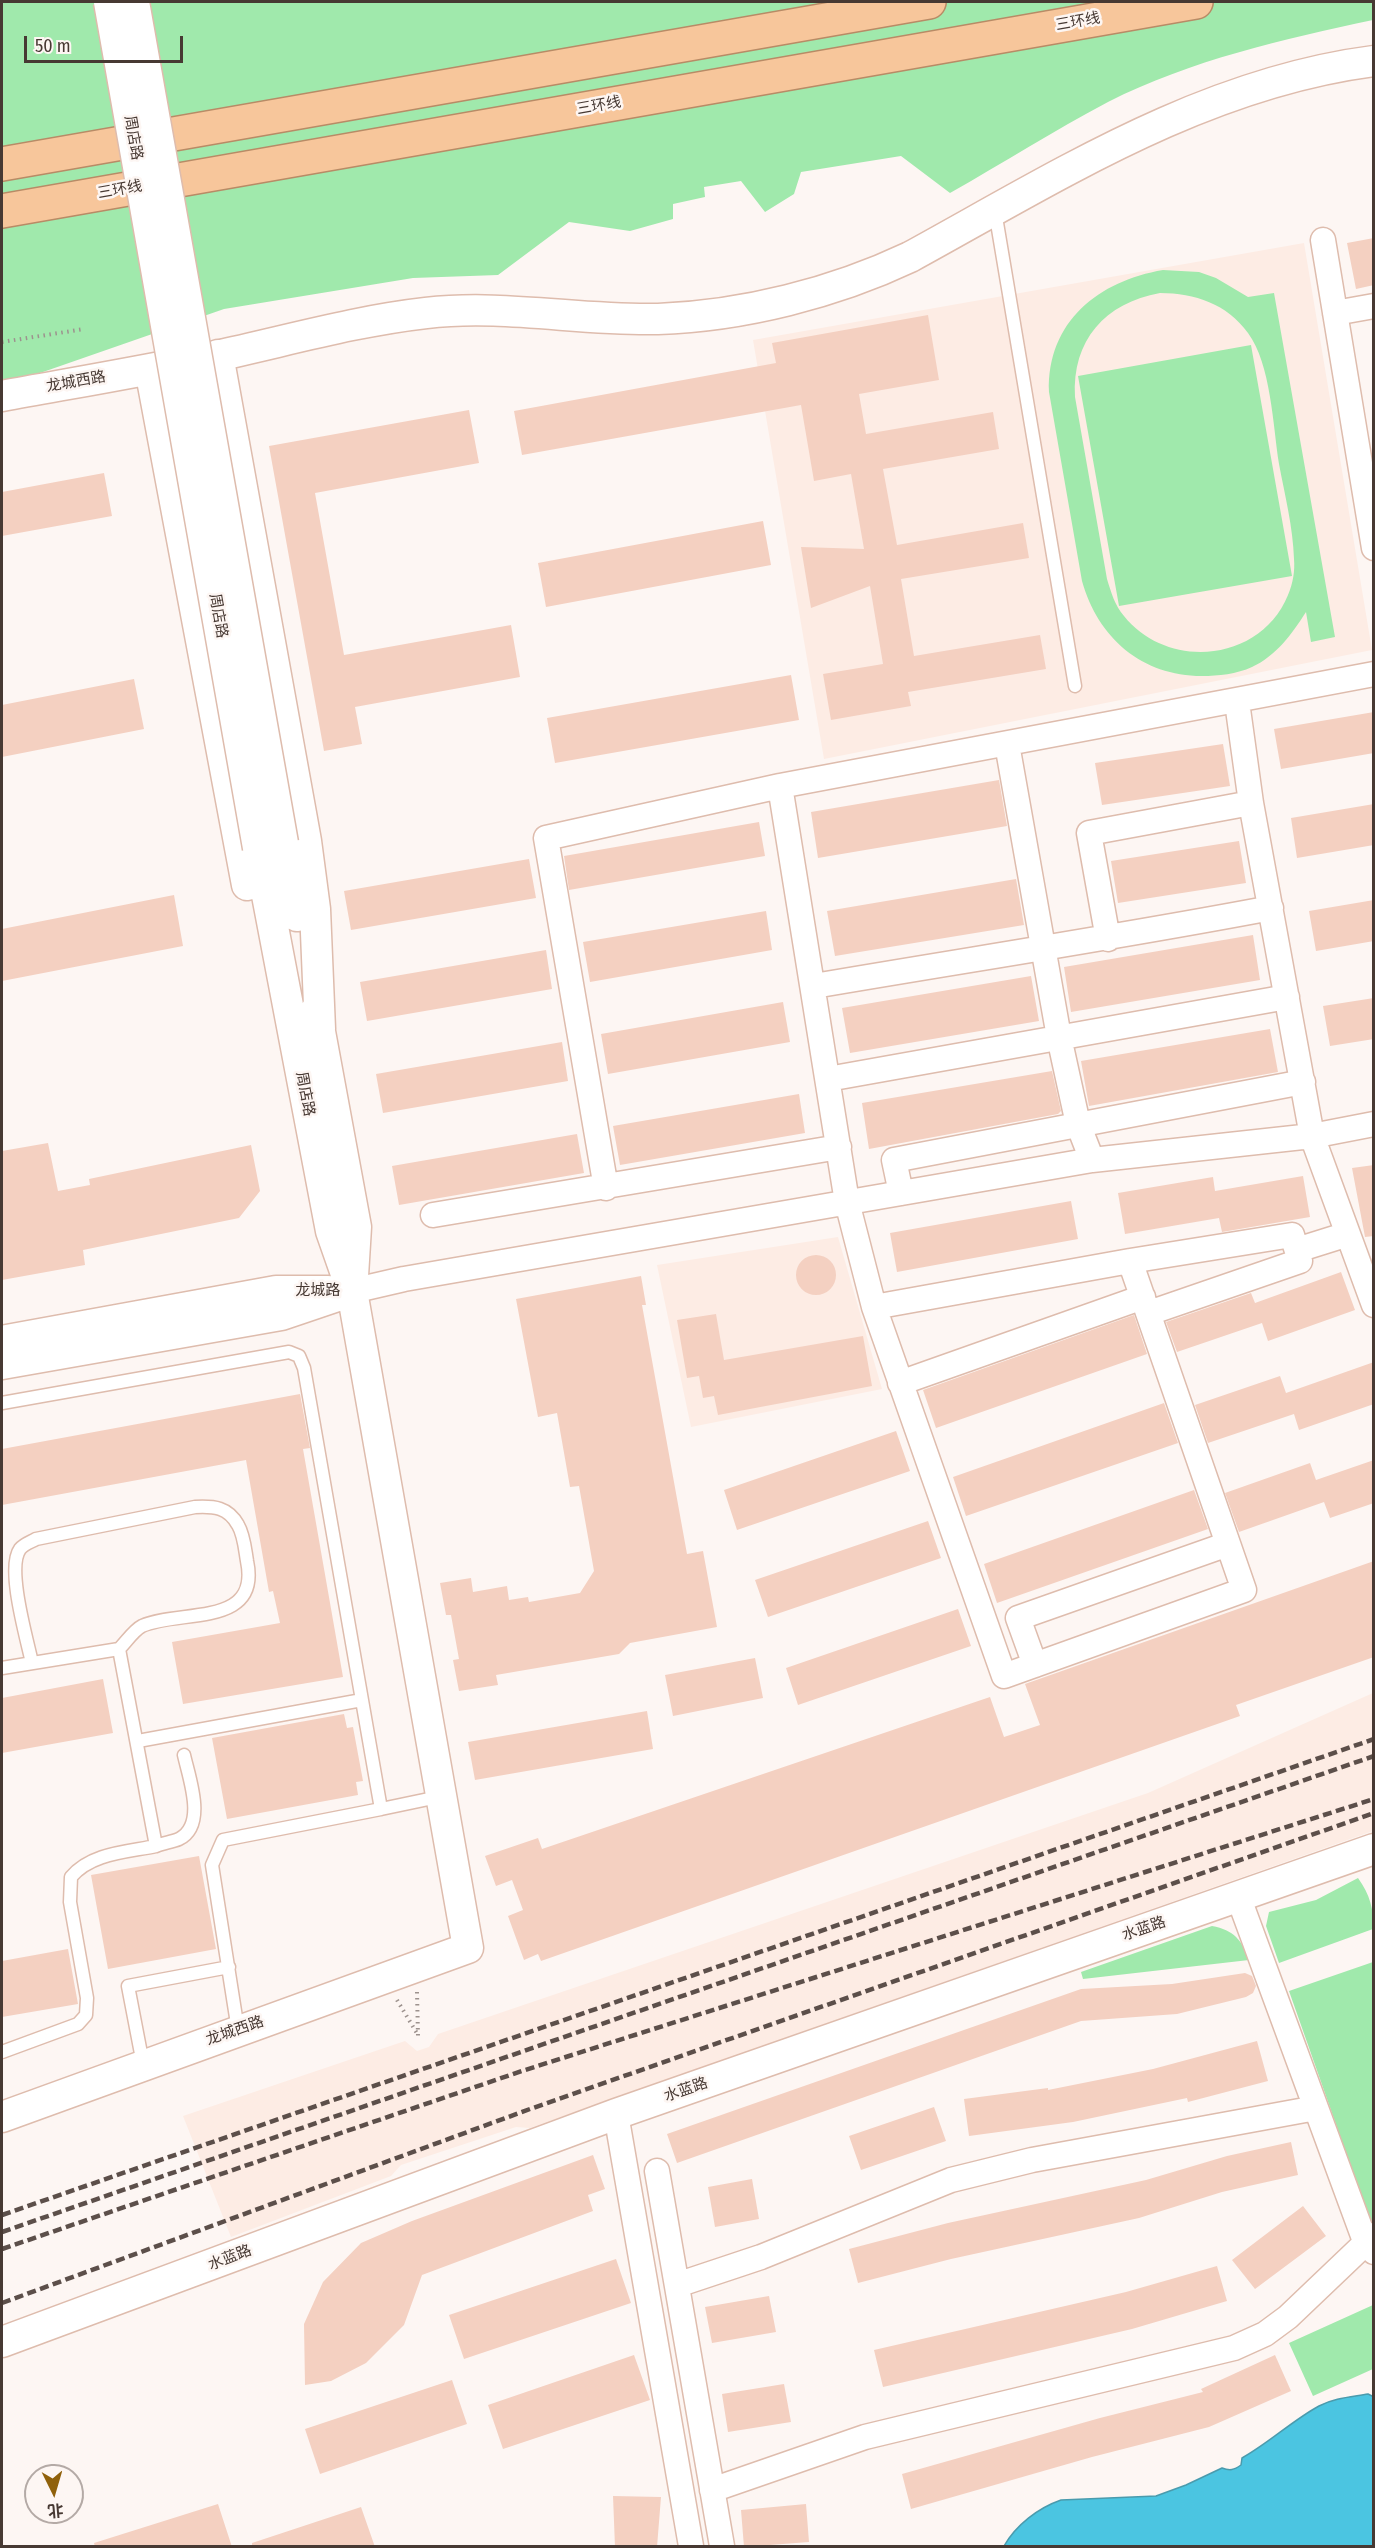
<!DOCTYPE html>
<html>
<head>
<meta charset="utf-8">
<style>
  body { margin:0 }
  #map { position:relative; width:1375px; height:2548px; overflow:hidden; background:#fdf6f3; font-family:"Fira Sans Condensed","Noto Sans SC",sans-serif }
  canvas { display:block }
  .frame { position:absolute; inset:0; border:3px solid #473933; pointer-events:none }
  .north { position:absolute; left:24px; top:2464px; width:60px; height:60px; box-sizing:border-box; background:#fdf6f3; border:2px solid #b4aaa6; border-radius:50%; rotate:175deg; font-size:16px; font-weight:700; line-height:24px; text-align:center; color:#473933 }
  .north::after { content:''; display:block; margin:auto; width:21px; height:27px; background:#90610b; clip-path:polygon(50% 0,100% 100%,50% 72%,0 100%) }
  .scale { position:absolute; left:24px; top:36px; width:159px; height:27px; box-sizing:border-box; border:3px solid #473933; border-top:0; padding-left:8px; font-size:18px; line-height:21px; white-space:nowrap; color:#473933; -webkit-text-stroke:4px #fdf6f3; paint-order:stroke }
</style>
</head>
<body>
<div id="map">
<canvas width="1375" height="2548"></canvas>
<div class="frame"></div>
<div class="north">北</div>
<div class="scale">50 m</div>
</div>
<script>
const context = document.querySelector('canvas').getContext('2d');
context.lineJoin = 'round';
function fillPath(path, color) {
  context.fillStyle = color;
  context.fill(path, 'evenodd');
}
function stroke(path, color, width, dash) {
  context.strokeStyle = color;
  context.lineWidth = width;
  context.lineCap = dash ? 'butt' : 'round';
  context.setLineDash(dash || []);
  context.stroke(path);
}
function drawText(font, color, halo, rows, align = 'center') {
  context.font = font + ' "Fira Sans Condensed","Noto Sans SC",sans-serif';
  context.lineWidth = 5;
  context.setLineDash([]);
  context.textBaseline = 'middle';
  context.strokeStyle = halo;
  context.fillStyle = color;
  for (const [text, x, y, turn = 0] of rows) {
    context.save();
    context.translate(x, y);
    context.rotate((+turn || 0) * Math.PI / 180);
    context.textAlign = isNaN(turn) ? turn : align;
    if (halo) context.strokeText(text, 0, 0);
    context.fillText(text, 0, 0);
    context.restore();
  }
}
fillPath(new Path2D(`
  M1304 243 1372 650 824 759 753 340Z
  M838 1237 882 1389 691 1427 657 1265Z
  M1373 1693V1831L530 2128 516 2127 401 2165 391 2176 231 2237 183 2116 405 2041 417 2051 429 2047 438 2034 1148 1793Z`), '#fdece4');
fillPath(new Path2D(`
  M2 2H1373V20C1284 39 1191 60 1108 102 1055 130 1003 163 950 193L901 156 801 172 794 194 765 212 741 181 704 187 705 197 673 204V219L630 231 569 222 498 275 413 278 224 309 20 380 2 383Z
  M1163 270 1199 272 1216 278 1248 297 1274 293 1335 637 1311 642 1306 612C1292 634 1276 656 1252 667 1237 674 1218 676 1202 676 1142 676 1098 638 1082 581L1049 392C1047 321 1099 281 1163 270ZM1160 293C1195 293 1227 304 1248 333 1271 364 1273 426 1279 464 1285 496 1293 527 1294 559 1295 571 1293 583 1288 595 1261 662 1168 671 1124 616 1115 606 1111 592 1107 579L1075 397C1072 340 1105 303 1160 293Z
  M1251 345 1292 576 1119 606 1078 376Z
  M1358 1878C1370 1895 1374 1909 1373 1929L1279 1963 1266 1926 1269 1912 1316 1900Z
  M1212 1926C1234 1930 1242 1940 1249 1960L1083 1979 1081 1972Z
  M1373 1962 1374 2219 1370 2221 1289 1991Z
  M1373 2305V2369L1313 2396 1289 2343Z`), '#a0e9ac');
const water = new Path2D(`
  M1368 2394 1374 2397 1373 2546H1004C1016 2525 1038 2508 1061 2500L1156 2496 1186 2485 1222 2468C1230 2471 1234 2470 1241 2465L1242 2458C1269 2443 1293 2420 1319 2406 1334 2398 1351 2397 1368 2394Z`);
fillPath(water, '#4bc5e1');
stroke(water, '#4a9bad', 1.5);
fillPath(new Path2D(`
  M1374 238V285L1356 289 1347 243Z
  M928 315 939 380 859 394 866 434 993 412 999 449 883 469 897 545 1023 523 1029 558 901 579 914 656 1040 635 1046 669 908 692 911 706 831 720 823 674 883 664 870 586 811 608 801 547 864 549 851 474 814 481 801 405 522 455 514 411 776 363 772 343Z
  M469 410 479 463 315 493 344 655 511 625 520 677 355 707 362 744 324 751 269 446Z
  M104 473 112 516 2 536V492Z
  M763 521 771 565 546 607 538 563Z
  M791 675 799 720 555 763 547 718Z
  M134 679 144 729 2 757V705Z
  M1374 712V753L1281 769 1274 729Z
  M1223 744 1230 786 1102 805 1095 763Z
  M999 780 1007 826 818 858 811 812Z
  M1374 804V845L1297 858 1291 818Z
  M759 822 765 856 569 890 564 856Z
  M1239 841 1246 883 1118 903 1111 861Z
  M529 859 536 898 351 930 344 891Z
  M1016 879 1024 925 835 956 827 911Z
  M174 895 183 946 2 981V929Z
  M1374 900V941L1316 951 1309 911Z
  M766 911 772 950 590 982 583 942Z
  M1253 935 1260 980 1071 1012 1064 967Z
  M546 950 552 989 367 1021 360 982Z
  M1031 976 1039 1021 850 1053 842 1008Z
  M1374 998V1039L1330 1046 1323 1006Z
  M783 1002 790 1042 608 1074 601 1034Z
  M1270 1029 1278 1072 1089 1106 1081 1061Z
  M562 1042 568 1081 383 1113 376 1074Z
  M1052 1071 1061 1111 1058 1114 869 1149 862 1103Z
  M799 1094 805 1133 620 1165 613 1126Z
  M577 1134 584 1173 399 1205 392 1166Z
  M48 1143 58 1191 90 1185 89 1179 251 1145 260 1191 239 1218 83 1250 85 1265 2 1280V1151Z
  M1374 1165V1236L1365 1237 1352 1168Z
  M1303 1176 1310 1217 1222 1232 1219 1218 1125 1234 1118 1193 1213 1177 1215 1191Z
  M1071 1201 1078 1239 897 1272 890 1233Z
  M796 1275a20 20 0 1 1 40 0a20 20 0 1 1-40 0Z
  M1341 1272 1355 1310 1268 1341 1262 1323 1177 1352 1166 1322 1251 1293 1255 1303Z
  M641 1276 646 1305H642L687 1554 703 1551 717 1627 630 1643 619 1654 496 1675 498 1685 459 1691 453 1660 459 1659 451 1615H446L440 1583 471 1578 473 1592 507 1586 509 1600 528 1597 529 1602 580 1593 594 1571 579 1486 570 1487 557 1413 538 1417 516 1299Z
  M716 1314 724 1360 863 1336 872 1386 718 1415 714 1396 703 1398 699 1376 687 1378 677 1320Z
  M1134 1315 1147 1354 936 1428 923 1390Z
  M1374 1362V1404L1299 1430 1294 1414 1208 1443 1195 1405 1280 1376 1286 1393Z
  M300 1394 310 1448 303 1449 343 1677 183 1704 172 1642 280 1623 273 1591 269 1592 246 1460 2 1505V1449Z
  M1164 1403 1178 1443 966 1516 953 1477Z
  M896 1431 910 1471 737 1530 724 1490Z
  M1374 1460V1503L1330 1518 1324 1502 1239 1532 1225 1493 1310 1463 1316 1480Z
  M1194 1490 1208 1529 997 1603 984 1564Z
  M928 1521 941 1558 768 1617 755 1580Z
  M1374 1561V1657L1236 1705 1240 1716 541 1961 538 1954 524 1960 508 1916 523 1910 512 1880 496 1886 485 1856 538 1838 542 1849 990 1697 1004 1737 1040 1725 1025 1684Z
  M958 1609 971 1646 798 1705 786 1668Z
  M755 1658 763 1698 673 1716 665 1675Z
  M103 1679 113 1733 2 1753V1698Z
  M647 1711 653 1749 475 1780 468 1742Z
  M344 1714 347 1728 353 1727 363 1781 356 1782 358 1795 227 1819 212 1738Z
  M199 1856 216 1949 108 1969 91 1875Z
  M68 1949 78 2004 2 2017V1961Z
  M1245 1973 1252 1976 1256 1986 1253 1993 1246 1997 1177 2014 1081 2021 677 2163 667 2134 1081 1989 1172 1984Z
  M1257 2041 1268 2081 1188 2102 1187 2098 1073 2122 969 2136 964 2099 1048 2088V2090L1153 2069Z
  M934 2107 946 2141 861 2170 849 2136Z
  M1291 2142 1298 2175 1222 2192 1139 2218 951 2259 858 2283 849 2249 948 2223 1146 2180 1227 2156Z
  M593 2155 605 2189 588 2195 593 2211 422 2275 404 2325 366 2363 331 2381 305 2385 304 2324 323 2282 361 2243 412 2221Z
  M752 2179 759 2219 715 2227 708 2187Z
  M1303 2206 1326 2236 1255 2289 1232 2260Z
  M616 2259 631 2303 464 2359 449 2315Z
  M1217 2266 1227 2301 1132 2329 883 2387 874 2350 1126 2292Z
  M769 2296 776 2332 712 2343 705 2307Z
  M634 2355 650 2400 503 2449 488 2405Z
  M1275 2355 1291 2391 1209 2427 1092 2457 911 2509 902 2474 1100 2418 1203 2392 1201 2389Z
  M452 2380 467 2424 320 2474 305 2429Z
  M784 2384 791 2422 728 2432 722 2394Z
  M613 2496 661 2497 657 2547H615Z
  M218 2504 232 2547H95L94 2543Z
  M806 2504 809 2542 744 2547 741 2510Z
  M361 2507 375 2547H252V2543Z`), '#f4d0c1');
const service = new Path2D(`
  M995 211 1075 686
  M2 1403 289 1352 299 1356 304 1368 381 1809 443 1796
  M32 1663C27 1639 6 1568 20 1549 24 1544 31 1542 36 1539L195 1507C214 1506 228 1507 238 1525 244 1535 245 1549 247 1561 261 1628 180 1609 142 1626 134 1630 126 1642 119 1649
  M2 1668 119 1649 156 1846C127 1852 91 1853 71 1877L70 1902 87 1998 86 2015 78 2024 2 2052
  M138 1741 362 1700
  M156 1846C163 1843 172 1842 179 1839 207 1825 189 1778 184 1755
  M238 2030 212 1865 223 1840 381 1809
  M143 2064 128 1986 229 1967`);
const minor = new Path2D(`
  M1323 240 1374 548
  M1335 313 1374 306
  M1237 702 1251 803 1312 1136 1374 1305
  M1007 744 1059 1037 1078 1124 1092 1160
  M780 786 847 1202 874 1307 1004 1676 1244 1590 1130 1261 874 1307
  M1108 939 1089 833 1251 803
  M814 986C966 960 1119 937 1271 908
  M828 1079 1287 997
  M606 1188 546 838 780 786 1374 674
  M901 1193 894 1160 1303 1082
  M433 1215 839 1147
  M1297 1250 1348 1234
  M1130 1261 1292 1235 1300 1261 1149 1313
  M352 1291 404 1279 1092 1160 1312 1136 1374 1124
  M900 1383 1143 1297
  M1035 1665 1018 1618 1228 1544
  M1238 1896 1365 2241 1374 2252
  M616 2114 691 2546
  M657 2171 722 2546
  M677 2285 761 2257 951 2180 1032 2160 1316 2108
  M712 2490 865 2437 1234 2348 1265 2334 1288 2317 1374 2235`);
const tertiary = new Path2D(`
  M218 355 306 841 315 909 320 1029
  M150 369 247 885
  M2 396C73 383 145 371 216 356 286 341 355 321 426 313 504 304 581 321 658 319 743 316 834 293 910 257 1058 176 1203 83 1374 61
  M283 843 297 916
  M316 1010 356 1227 353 1276
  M2 1341 276 1291H328
  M2 1364 281 1315 352 1291
  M2 2117 468 1948 352 1291 331 1231 258 848
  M2 2342 616 2114 1374 1849`);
const trunk = new Path2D(`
  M2 164 929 2
  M2 211 1196 2`);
stroke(service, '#debcad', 15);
stroke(minor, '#debcad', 27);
stroke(tertiary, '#debcad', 33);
stroke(trunk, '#b88b66', 36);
stroke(new Path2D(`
  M2 342 84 329
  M417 1992 418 2036
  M397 2000 418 2035`), '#9d928e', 4, [1.5, 4.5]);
stroke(service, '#fff', 12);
stroke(minor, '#fff', 24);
stroke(tertiary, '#fff', 30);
stroke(trunk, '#f7c69b', 33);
stroke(new Path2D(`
  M2 2215 1374 1739
  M2 2232 1374 1756
  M2 2249 522 2071 1374 1799
  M2 2303 530 2109 1374 1813`), '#5c4f4a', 4.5, [9, 4.5]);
const tertiaryBridge = new Path2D(`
  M109 2 258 848
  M134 2 283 843`);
stroke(tertiaryBridge, '#debcad', 33, []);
stroke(tertiaryBridge, '#fff', 30);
drawText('15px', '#473933', '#fdf6f3', [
  ["三环线",1078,22,-10],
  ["三环线",599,106,-10],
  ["周店路",133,138,80],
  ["三环线",120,190,-10],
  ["龙城西路",76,382,-10],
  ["周店路",218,616,80],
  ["周店路",305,1094,79],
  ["龙城路",318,1291],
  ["水蓝路",1144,1929,-19],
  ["龙城西路",235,2031,-19],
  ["水蓝路",686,2090,-19],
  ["水蓝路",230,2258,-21]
]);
</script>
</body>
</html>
